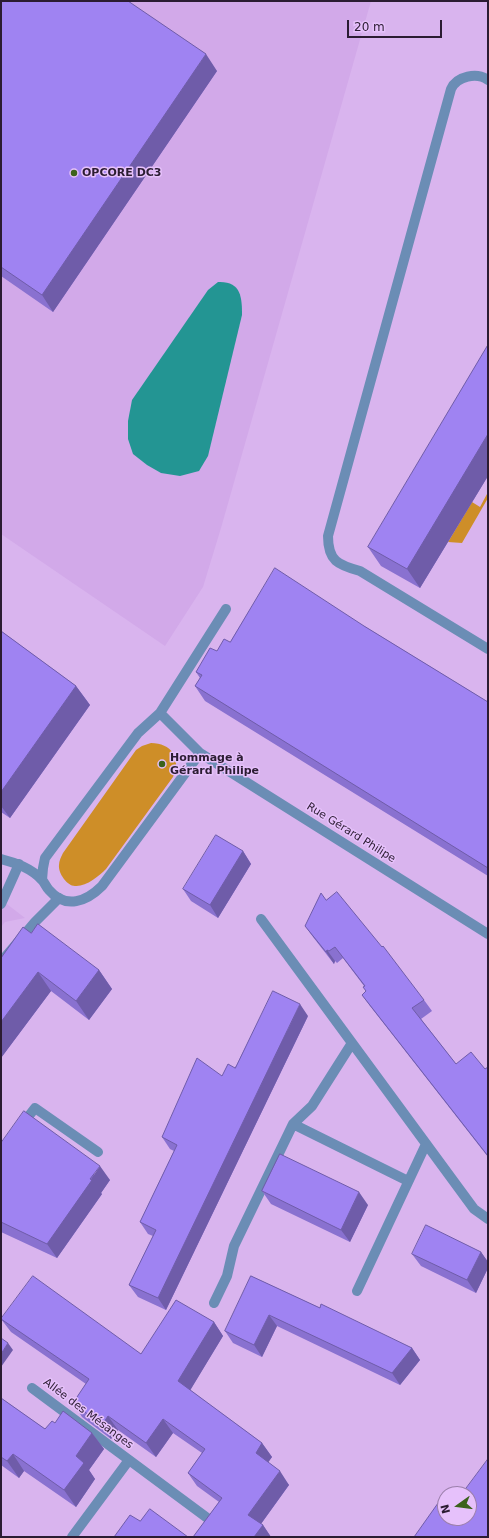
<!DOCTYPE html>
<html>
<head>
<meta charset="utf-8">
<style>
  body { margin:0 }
  #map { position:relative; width:489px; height:1538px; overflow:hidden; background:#d9b4ee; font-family:"DejaVu Sans",sans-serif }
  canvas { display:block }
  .frame { position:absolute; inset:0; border:2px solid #2b1c32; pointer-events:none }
  .north { position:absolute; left:437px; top:1486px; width:40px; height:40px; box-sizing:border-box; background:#e6c1fb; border:1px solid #9b7fab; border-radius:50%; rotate:256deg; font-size:11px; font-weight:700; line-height:16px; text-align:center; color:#2b1c32 }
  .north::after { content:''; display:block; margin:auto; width:14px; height:18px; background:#3c621c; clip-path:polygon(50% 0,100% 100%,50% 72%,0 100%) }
  .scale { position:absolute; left:347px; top:20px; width:95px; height:18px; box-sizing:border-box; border:2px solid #2b1c32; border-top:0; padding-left:5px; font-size:12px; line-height:14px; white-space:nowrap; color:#2b1c32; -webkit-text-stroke:3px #e6c1fb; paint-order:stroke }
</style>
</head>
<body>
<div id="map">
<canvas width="489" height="1538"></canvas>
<div class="frame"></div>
<div class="north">N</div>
<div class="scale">20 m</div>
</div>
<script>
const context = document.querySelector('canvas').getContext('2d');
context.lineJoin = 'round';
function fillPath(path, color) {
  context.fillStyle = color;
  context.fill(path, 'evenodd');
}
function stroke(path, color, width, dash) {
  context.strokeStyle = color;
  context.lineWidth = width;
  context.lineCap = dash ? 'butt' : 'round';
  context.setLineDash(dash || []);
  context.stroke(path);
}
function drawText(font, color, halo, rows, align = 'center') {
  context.font = font + ' "DejaVu Sans",sans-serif';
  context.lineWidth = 3;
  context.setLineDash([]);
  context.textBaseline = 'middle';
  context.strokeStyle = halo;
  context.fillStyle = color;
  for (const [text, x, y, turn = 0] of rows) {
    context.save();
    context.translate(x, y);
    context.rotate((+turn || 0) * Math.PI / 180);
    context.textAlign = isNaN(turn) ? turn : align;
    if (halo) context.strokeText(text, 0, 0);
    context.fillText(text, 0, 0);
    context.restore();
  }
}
fillPath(new Path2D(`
  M1 1H371L221 528 203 587 165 646 1 534Z
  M1 899 3 901 25 918 5 922 1 927Z`), '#d2a9e9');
fillPath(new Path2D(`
  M487 494 488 498 462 543 448 542 472 502 480 507Z
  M151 743C171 743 182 758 173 777L106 869C99 876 86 887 75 886 67 886 58 873 59 865 59 861 61 857 63 853L136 750 142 746Z`), '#ce8e28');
fillPath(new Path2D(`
  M218 282C241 281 242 297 242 315L208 456 199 471 180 476 161 473 147 465 133 454 128 439V421L132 400 208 290Z`), '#239593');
stroke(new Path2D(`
  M488 80C477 72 457 76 451 89L328 536C328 561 338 565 360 571L488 649
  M1 904 19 864
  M1 962 35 922 59 898
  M21 1126 35 1108 98 1152
  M32 1388 210 1520
  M72 1537 129 1460`), '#6b8db5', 10);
stroke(new Path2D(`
  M160 713 226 609
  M1 859C16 863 31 868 42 880 45 883 46 887 49 890 66 910 87 901 102 886L200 753
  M42 880 43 868 45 858 138 733 160 713 200 753 488 934
  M261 919 474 1209 488 1219
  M293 1124 408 1181
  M357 1291 426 1144
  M214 1303 227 1276 234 1246 293 1124 312 1106 352 1043`), '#6b8db5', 10);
fillPath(new Path2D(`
  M1 1 217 71 53 312 1 276Z
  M488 345V476L420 588 381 566 368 547Z
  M364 626 488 702V876L205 701 195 686 200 678 196 672 217 651 230 642Z
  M1 631 76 686 90 705 10 818 1 812Z
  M243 851 251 864 218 918 191 901 183 889Z
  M326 900 424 1000 432 1011 421 1019 456 1064 485 1069 488 1067V1157L370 1006 362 995 366 992 364 986 343 958 337 963 335 961 334 964 313 937 305 926Z
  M31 933 99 970 112 989 89 1020 51 991 1 1058V958Z
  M308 1016 166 1310 138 1297 129 1285 153 1236 148 1234 140 1222 174 1151 170 1149 162 1137 222 1076Z
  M1 1143 110 1180 101 1193 102 1194 57 1258 1 1232Z
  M262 1191 368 1205 350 1242 271 1204Z
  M481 1252 488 1262V1268L476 1293 421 1266 412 1254Z
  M251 1276 320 1308 412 1348 420 1360 400 1385 277 1326 262 1357 233 1343 225 1331Z
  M1 1319 141 1354 214 1322 223 1336 190 1390 262 1443 272 1457 268 1462 289 1485 261 1524 263 1525 271 1537H193L219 1502 197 1486 188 1473 202 1453 173 1433 156 1457 118 1430 111 1439 82 1417 73 1403 86 1384 11 1332Z
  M1 1398 45 1429 55 1423 92 1433 104 1449 89 1470 95 1479 76 1507 24 1471 19 1478 1 1465Z`), '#8971d0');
fillPath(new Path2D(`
  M206 54 217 71 53 312 42 295Z
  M488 434V476L420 588 407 569Z
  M76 686 90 705 10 818 1 806V792Z
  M243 851 251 864 218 918 210 905Z
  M327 950 335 961 334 964 326 952Z
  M99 970 112 989 89 1020 76 1001Z
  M38 972 51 991 1 1058V1022Z
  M300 1004 308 1016 166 1310 158 1298Z
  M100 1166 110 1180 101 1193 102 1194 57 1258 47 1244Z
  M359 1192 368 1205 350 1242 341 1230Z
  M481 1252 488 1262V1268L476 1293 467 1280Z
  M269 1315 277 1326 262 1357 254 1345Z
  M214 1322 223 1336 188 1394 178 1381Z
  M8 1343 13 1350 1 1367V1354Z
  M412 1348 420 1360 400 1385 392 1373Z
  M108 1416 118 1430 111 1439 102 1425Z
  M163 1419 173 1433 156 1457 146 1443Z
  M92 1433 104 1449 89 1470 95 1479 76 1507 64 1490 76 1456Z
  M262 1443 272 1457 265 1467 256 1453Z
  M13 1454 24 1471 19 1478 7 1461Z
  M280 1471 289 1485 258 1528 248 1515Z
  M263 1525 271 1537H254Z`), '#6f5ca9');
const building = new Path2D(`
  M1 1H128L206 54 42 295 1 267Z
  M488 345V434L407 569 368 547Z
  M275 568 364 626 488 702V868L195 686 202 675 196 672 210 648 217 651 224 639 230 642Z
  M1 631 76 686 1 792Z
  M216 835 243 851 210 905 183 889Z
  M337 892 382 947 383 946 424 1000 412 1008 456 1064 471 1052 485 1069 488 1067V1156L362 995 366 991 363 987 365 986 335 947 329 951 327 950 326 952 305 926 321 893 326 900Z
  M38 924 99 970 76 1001 38 972 1 1022V958L23 927 31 933Z
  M273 991 300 1004 158 1298 129 1285 156 1230 140 1222 177 1145 162 1137 197 1058 222 1076 228 1064 235 1068Z
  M24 1111 100 1166 90 1179 92 1180 47 1244 1 1222V1143Z
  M280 1154 359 1192 341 1230 262 1191Z
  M426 1225 481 1252 467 1280 412 1254Z
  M33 1276 141 1354 176 1300 214 1322 178 1381 262 1443 256 1453 280 1471 248 1515 263 1525 254 1537H193L222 1498 188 1473 205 1449 163 1419 146 1443 108 1416 102 1425 73 1403 89 1379 1 1319Z
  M251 1276 320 1308 321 1304 412 1348 392 1373 269 1315 254 1345 225 1331Z
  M1 1338 8 1343 1 1354Z
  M1 1398 45 1429 52 1421 55 1423 63 1411 92 1433 76 1456 84 1463 64 1490 13 1454 7 1461 1 1457Z
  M488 1459V1537H414L448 1489 454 1494H445V1518H469V1494H462Z
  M150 1509 188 1537H114L130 1515 140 1521Z`);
fillPath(building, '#9f83f2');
stroke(building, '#6f5ca9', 1);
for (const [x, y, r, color] of [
  [74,173,4,"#3c621c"],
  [162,764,4,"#3c621c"]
]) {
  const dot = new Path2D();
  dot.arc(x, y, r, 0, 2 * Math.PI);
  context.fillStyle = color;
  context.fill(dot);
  stroke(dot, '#e6c1fb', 1.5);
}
drawText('bold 11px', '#2b1c32', '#e6c1fb', [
  ["OPCORE DC3",82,173],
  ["Hommage à",170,758],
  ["Gérard Philipe",170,771]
], 'left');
drawText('11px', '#2b1c32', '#e6c1fb', [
  ["Rue Gérard Philipe",351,833,32],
  ["Allée des Mésanges",88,1414,37]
]);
</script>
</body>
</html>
